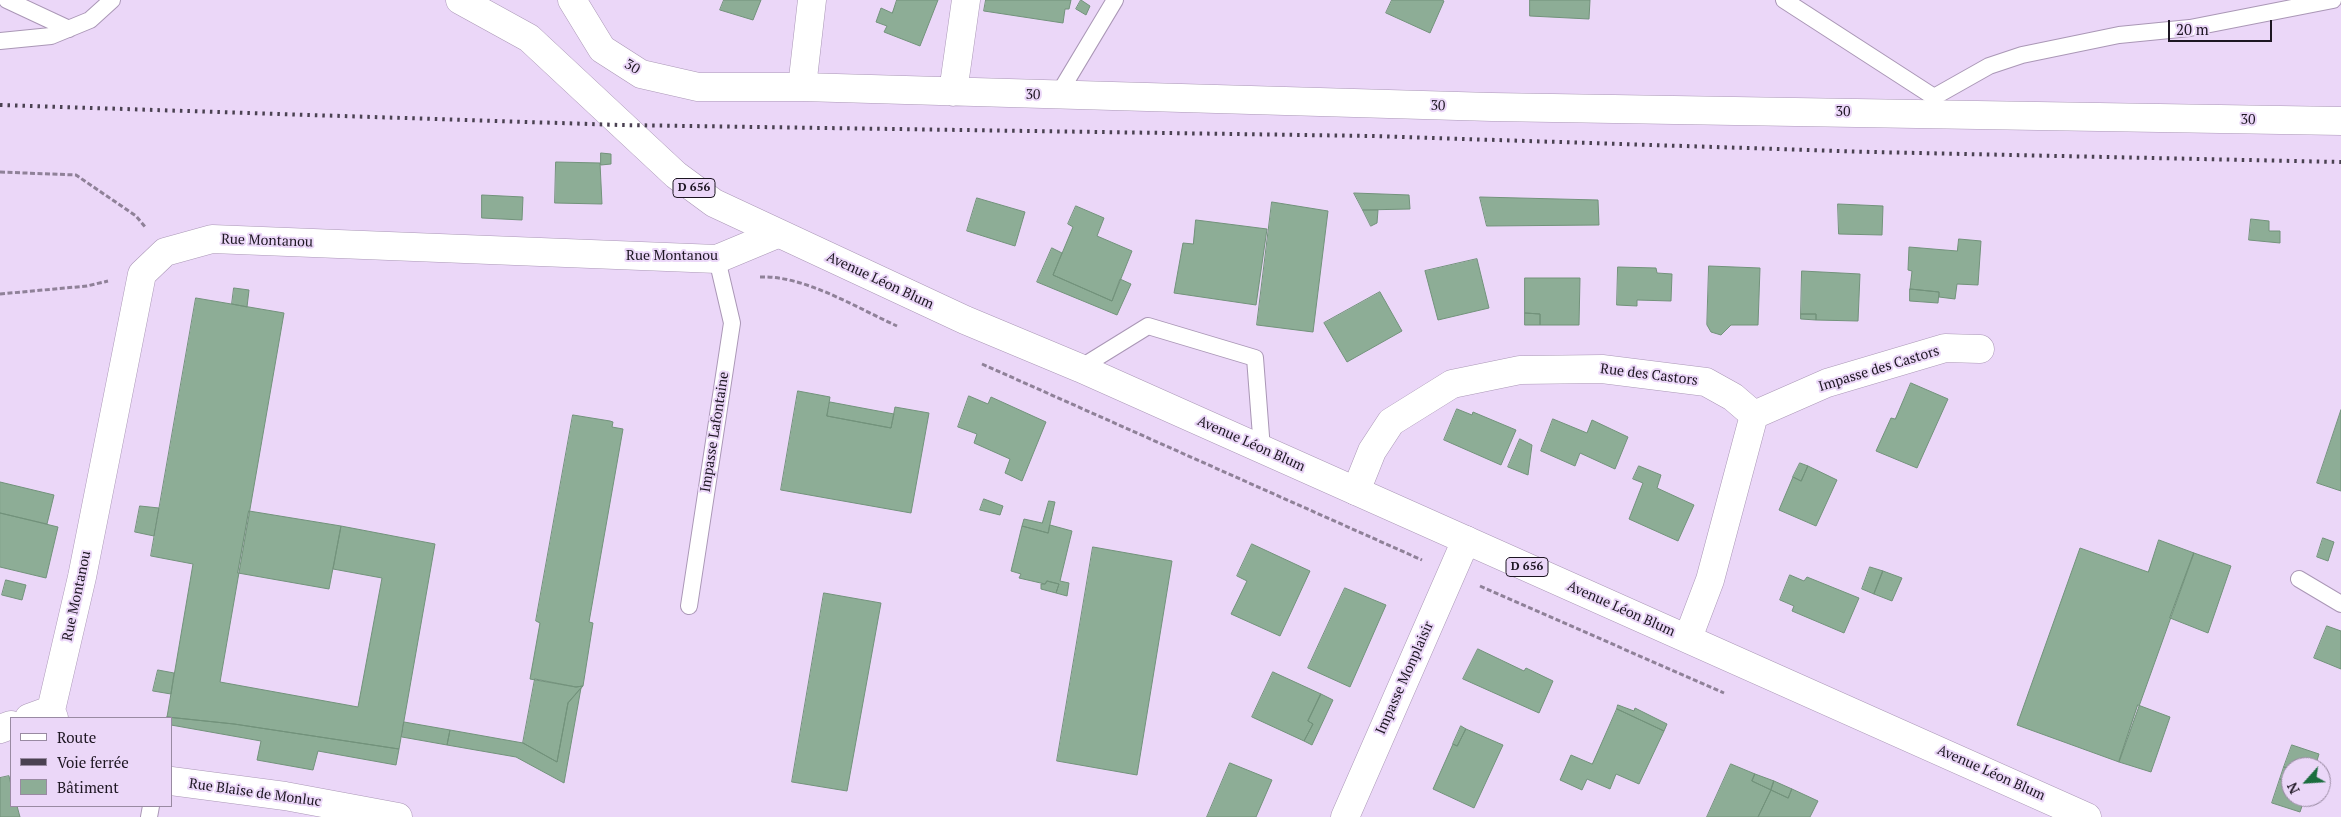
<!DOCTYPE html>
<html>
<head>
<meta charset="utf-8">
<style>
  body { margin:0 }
  #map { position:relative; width:2341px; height:817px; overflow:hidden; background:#ebd7f8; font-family:"PT Serif",serif }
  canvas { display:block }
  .legend { position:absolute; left:10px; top:717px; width:162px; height:90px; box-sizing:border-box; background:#ebd7f8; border:1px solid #998aa2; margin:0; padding:6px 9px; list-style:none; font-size:15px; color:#1d1622 }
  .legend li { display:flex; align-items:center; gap:10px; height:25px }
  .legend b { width:25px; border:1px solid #998aa2 }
  .north { position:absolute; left:2281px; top:757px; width:50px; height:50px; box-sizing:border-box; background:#ebd7f8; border:1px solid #998aa2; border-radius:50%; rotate:244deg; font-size:14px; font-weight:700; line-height:20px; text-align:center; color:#1d1622 }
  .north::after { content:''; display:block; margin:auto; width:18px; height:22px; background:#1b6d3e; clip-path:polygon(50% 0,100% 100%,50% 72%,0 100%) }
  .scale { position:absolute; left:2168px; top:20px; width:104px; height:22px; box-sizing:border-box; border:2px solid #1d1622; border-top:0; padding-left:6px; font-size:15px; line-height:18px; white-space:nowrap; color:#1d1622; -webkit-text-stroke:4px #ebd7f8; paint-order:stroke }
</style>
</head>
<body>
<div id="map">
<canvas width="2341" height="817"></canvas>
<ul class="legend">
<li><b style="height:6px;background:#fff"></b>Route</li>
<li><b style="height:6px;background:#4a4151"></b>Voie ferrée</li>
<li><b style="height:14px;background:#8dad96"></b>Bâtiment</li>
</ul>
<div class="north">N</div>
<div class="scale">20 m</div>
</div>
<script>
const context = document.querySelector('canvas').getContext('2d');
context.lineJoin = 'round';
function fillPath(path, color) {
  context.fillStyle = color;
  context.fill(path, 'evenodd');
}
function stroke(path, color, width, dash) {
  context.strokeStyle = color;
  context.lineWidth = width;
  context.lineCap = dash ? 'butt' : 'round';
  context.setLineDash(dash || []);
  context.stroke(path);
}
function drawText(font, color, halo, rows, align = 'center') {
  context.font = font + ' "PT Serif",serif';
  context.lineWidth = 4;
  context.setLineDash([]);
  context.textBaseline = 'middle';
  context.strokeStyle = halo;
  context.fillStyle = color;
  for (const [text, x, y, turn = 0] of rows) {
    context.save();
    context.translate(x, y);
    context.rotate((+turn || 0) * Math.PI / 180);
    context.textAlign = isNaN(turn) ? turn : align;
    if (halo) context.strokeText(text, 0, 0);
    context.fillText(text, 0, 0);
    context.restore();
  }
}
const building = new Path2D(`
  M724 0H761L753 20 720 10Z
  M897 0H938L920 46 884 32 887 26 876 22 881 8 892 13Z
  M986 0H1071L1069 9H1065L1063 23 984 11Z
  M1081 0 1090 6 1086 15 1076 9Z
  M1392 0H1442L1444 1 1430 33 1386 13Z
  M1530 0H1590L1589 19 1530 16Z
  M601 153 611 154V164L601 165Z
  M556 162 600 163 602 204 555 203Z
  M1354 193 1409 195 1410 209 1363 210Z
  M482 195 523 197 522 220 482 218Z
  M1480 197 1598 200 1599 225 1487 226Z
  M977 198 1025 212 1015 246 967 231Z
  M1272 202 1328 211 1313 332 1257 325Z
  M1838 204 1883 206 1882 235 1839 234Z
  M1076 206 1104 218 1097 236 1132 251 1112 301 1053 275 1073 227 1068 224Z
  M1363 210H1378L1377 223 1371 226Z
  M2251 219 2269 221V231H2280V243L2249 240Z
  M1196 220 1267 229 1256 305 1174 293 1183 243 1193 244Z
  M1959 239 1981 241 1978 285 1957 284 1955 299 1939 297V292L1910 289 1912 271 1908 270 1909 247 1957 251Z
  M1052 248 1062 253 1053 275 1112 301 1120 279 1131 284 1117 315 1037 282Z
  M1477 259 1489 308 1438 320 1425 271Z
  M1709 266 1760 268 1758 325H1731L1721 335 1711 332 1707 325Z
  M1618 267 1656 268 1657 273 1672 274 1671 301 1637 300V306L1617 305Z
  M1802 271 1860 274 1858 321 1816 320V314H1801Z
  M1525 278H1580L1579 325H1540V314L1525 313Z
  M234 288 249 290 247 307 232 304Z
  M1910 289 1939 292 1938 303 1910 301Z
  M1380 292 1402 331 1347 362 1324 323Z
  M196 298 284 313 220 682 358 707 382 578 333 569 341 526 435 544 399 749 234 724 167 717 193 564 151 556Z
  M1525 313 1540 314V325H1525Z
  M1801 314H1816V320L1801 319Z
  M1911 383 1948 399 1917 468 1876 451 1891 418 1895 419Z
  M798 391 830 397 827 416 891 428 895 407 929 413 911 513 781 490Z
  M969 396 988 404 991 397 1046 422 1022 481 1005 473 1010 459 974 443 977 434 958 427Z
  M830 402 894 414 891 428 827 416Z
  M1457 409 1472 415 1473 412 1516 430 1501 465 1444 440Z
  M2341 410V491L2317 483Z
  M573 415 610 421 613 422 612 427 623 429 589 622 593 623 583 686 576 687 530 679 540 623 536 621Z
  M1553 419 1587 433 1592 420 1628 437 1615 469 1580 453 1575 466 1541 451Z
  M1520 439 1532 445 1528 475 1508 467Z
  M1800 463 1808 466 1801 481 1793 477Z
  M1639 466 1661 475 1657 488 1694 505 1678 541 1629 519 1643 483 1633 479Z
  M1808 466 1837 480 1816 526 1779 510 1793 477 1801 481Z
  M0 482 54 495 47 524 0 513Z
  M984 499 1003 506 1000 515 980 510Z
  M1049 501 1055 502 1048 533 1022 526 1024 519 1042 523Z
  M140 506 159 508 154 536 135 532Z
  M249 511 341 526 329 589 238 573Z
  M0 513 58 527 46 578 0 567Z
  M1050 525 1072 531 1060 581 1069 583 1067 596 1056 593 1059 584 1047 581 1045 584 1019 578 1021 574 1011 571 1022 526 1048 533Z
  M2323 538 2334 542 2328 561 2317 557Z
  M2159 540 2194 553 2119 762 2017 725 2080 548 2148 572Z
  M1252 544 1310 571 1280 636 1231 614 1247 581 1237 576Z
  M1093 547 1172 561 1137 775 1057 761Z
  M2194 553 2231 566 2208 633 2170 618Z
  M1870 567 1883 571 1874 594 1862 589Z
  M1883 571 1902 578 1892 601 1874 594Z
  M1790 575 1804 581 1807 577 1859 598 1844 633 1792 611 1794 606 1780 600Z
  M6 580 26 585 22 600 2 595Z
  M1047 581 1059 584 1056 593 1041 589V584H1045Z
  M1345 588 1386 605 1350 687 1308 668Z
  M824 593 881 603 847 791 792 782Z
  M2327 626 2341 631V669L2314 658Z
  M1478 649 1524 671 1526 668 1553 681 1539 713 1463 679Z
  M158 670 174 673 171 694 153 691Z
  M1273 672 1321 694 1308 721 1313 724 1304 741 1252 717Z
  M535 679 576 687 583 686 568 703 557 762 523 743Z
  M581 688 564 783 516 757 447 745 450 730 523 743 557 762 568 703Z
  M1321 694 1333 700 1312 745 1304 741 1313 724 1308 721Z
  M1618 705 1634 711 1635 708 1667 724 1664 731 1617 709Z
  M2138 705 2170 717 2151 772 2119 762Z
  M1617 709 1664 731 1639 784 1616 774 1610 789 1587 779 1582 790 1560 780 1571 755 1592 764Z
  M167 717 234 724 399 749 396 765 318 751 313 770 257 760 261 741 171 725V718Z
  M404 722 450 730 447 745 402 737Z
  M1461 726 1466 729 1457 746 1453 744Z
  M1466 729 1503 745 1474 808 1433 789 1453 744 1457 746Z
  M2292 745 2319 754 2315 767H2291V769L2284 767Z
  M1230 763 1272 780 1256 817H1207Z
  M1731 764 1755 774 1752 781 1771 790 1758 817H1707Z
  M2284 767 2291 769V783L2280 779Z
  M1755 774 1774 781 1771 790 1752 781Z
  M9 776 11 785V806H17L20 817H0V778Z
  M2280 779 2291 783V797H2305L2300 812 2272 803Z
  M1774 781 1792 789 1788 798 1771 790Z
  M1792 789 1818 801 1810 817H1758L1771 790 1788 798Z`);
fillPath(building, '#8dad96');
stroke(building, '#72927b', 1);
const lane = new Path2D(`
  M7 0 69 29
  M1784 0 1934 97 1932 106
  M0 41 51 36 90 20 112 0
  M1058 95 1115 0
  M1934 97 1989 66 2022 55 2119 35 2190 28 2333 0
  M1080 368 1148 326 1255 358 1262 449
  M2299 579 2341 604
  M689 606 732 323 717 259
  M149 817 151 806`);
const street = new Path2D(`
  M572 0 602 49 641 74 698 87H802L1492 107 2341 121
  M802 87 812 0
  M953 92 966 0
  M1754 415 1827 383 1945 348 1980 349
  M1356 491 1372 451 1391 422 1452 384 1520 370 1602 369 1706 382 1733 397 1754 415 1710 580 1688 638
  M29 718 51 710
  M54 718 51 710 82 577 142 274 165 252 212 239 717 259 777 234
  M0 729 11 725
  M171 781 285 796 398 817
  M1345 817 1466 540`);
const primary = new Path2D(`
  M460 0 529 38 676 175 714 203 965 320 1080 368 2087 817`);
stroke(lane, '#aa97b6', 18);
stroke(street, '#aa97b6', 29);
stroke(primary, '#aa97b6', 29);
stroke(new Path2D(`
  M0 172 76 175 136 216 146 228
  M760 277C804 275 857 308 897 326
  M0 294 87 286 108 281
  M982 364 1422 560
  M1480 586 1724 693`), '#8f8198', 3, [5, 2.5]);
stroke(lane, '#fff', 16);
stroke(street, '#fff', 28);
stroke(primary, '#fff', 28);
stroke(new Path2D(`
  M0 105 621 125 1371 136 1871 152 2341 162`), '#4a4151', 4, [2.5, 5]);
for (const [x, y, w] of [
  [694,188,42],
  [1527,567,42]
]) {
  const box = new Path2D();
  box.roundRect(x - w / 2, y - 9.5, w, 19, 4);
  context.fillStyle = '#ebd7f8';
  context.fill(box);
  stroke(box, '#1d1622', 1);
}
drawText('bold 12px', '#1d1622', null, [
  ["D 656",694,188],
  ["D 656",1527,567]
]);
drawText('14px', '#1d1622', '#ebd7f8', [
  ["30",632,67,31],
  ["30",1033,95,2],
  ["30",1438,106,2],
  ["30",1843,112,1],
  ["30",2248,120,1],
  ["Rue Montanou",267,241,2],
  ["Rue Montanou",672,256],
  ["Avenue Léon Blum",880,281,25],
  ["Impasse des Castors",1879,369,-17],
  ["Rue des Castors",1649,375,7],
  ["Impasse Lafontaine",715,432,-81],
  ["Avenue Léon Blum",1251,444,24],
  ["Rue Montanou",77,596,-78],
  ["Avenue Léon Blum",1621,609,24],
  ["Impasse Monplaisir",1405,678,-66],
  ["Avenue Léon Blum",1991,773,24],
  ["Rue Blaise de Monluc",255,793,8]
]);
</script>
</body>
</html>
